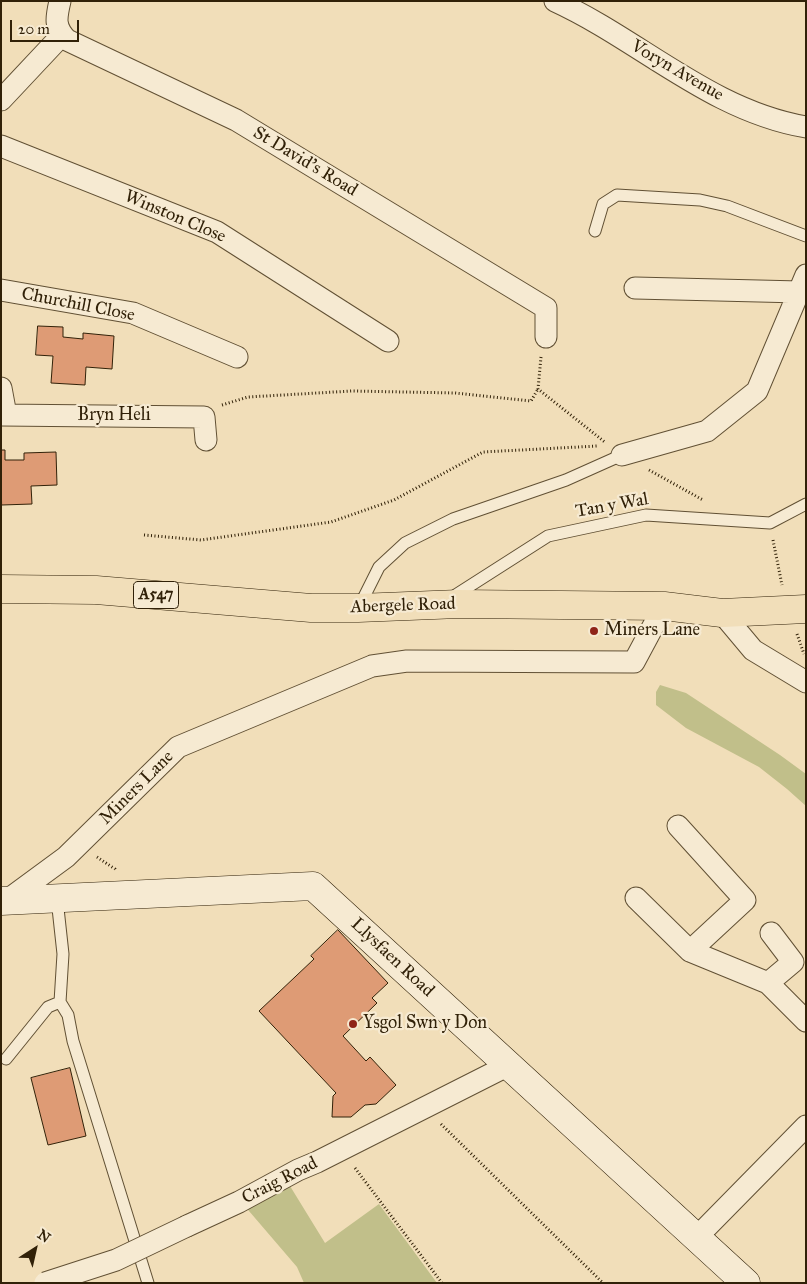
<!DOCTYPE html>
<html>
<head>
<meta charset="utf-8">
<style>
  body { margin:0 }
  #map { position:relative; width:807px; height:1284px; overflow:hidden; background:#f1deb9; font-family:"IM FELL Great Primer",serif }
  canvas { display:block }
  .frame { position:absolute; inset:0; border:2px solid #312108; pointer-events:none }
  .north { position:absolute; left:10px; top:1224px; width:50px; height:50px; -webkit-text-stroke:4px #f6ead2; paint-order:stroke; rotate:35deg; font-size:14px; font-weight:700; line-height:20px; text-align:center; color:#312108 }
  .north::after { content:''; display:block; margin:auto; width:18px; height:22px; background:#312108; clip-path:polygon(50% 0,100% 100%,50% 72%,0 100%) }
  .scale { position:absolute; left:10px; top:20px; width:69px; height:22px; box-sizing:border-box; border:2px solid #312108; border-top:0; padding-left:6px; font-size:15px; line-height:18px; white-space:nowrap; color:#312108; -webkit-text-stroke:4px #f6ead2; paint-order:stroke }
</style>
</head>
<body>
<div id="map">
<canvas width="807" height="1284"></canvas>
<div class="frame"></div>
<div class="north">N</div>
<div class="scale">20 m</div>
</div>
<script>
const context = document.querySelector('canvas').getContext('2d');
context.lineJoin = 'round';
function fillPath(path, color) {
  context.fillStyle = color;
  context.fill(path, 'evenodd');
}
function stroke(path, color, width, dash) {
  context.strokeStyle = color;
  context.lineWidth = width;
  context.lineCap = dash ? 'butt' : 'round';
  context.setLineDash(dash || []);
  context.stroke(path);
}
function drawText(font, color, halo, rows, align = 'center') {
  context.font = font + ' "IM FELL Great Primer",serif';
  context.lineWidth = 4.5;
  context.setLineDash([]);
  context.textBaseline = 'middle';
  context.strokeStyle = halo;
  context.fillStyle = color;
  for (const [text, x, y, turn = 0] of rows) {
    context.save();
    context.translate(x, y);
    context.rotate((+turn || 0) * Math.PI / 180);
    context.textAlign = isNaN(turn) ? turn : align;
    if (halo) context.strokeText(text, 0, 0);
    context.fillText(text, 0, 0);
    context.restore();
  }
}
fillPath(new Path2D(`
  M660 685 686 693 780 755 806 774V806L787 789 759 767 686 728 656 705V692Z
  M290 1186 325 1243 379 1204 437 1283H304L297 1267 243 1204Z`), '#c1bf8a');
const building = new Path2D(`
  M38 326 63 327V337L83 339V333L114 336 112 369 86 367 85 385 51 383 53 356 36 355Z
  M1 450H5V460H24V453L56 452 57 485 31 486 32 504 2 505Z
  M338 930 388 983 372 998 377 1003 343 1036 366 1061 370 1057 396 1085 376 1104 365 1105 351 1117H332L333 1096 336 1093 259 1011 314 959 311 956Z
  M70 1068 86 1136 48 1145 31 1078Z`);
fillPath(building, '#de9b75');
stroke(building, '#312108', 1);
const lane = new Path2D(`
  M595 231 603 204 617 195 700 200 727 206 806 236
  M451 598 548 536 646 515 770 523 806 504
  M359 607 379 567 405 543 453 519 566 480 622 455
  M57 899 63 954 60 1002 68 1015 73 1041 148 1283
  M6 1059 48 1007 60 1002`);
const street = new Path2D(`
  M60 1C56 18 54 27 67 40L236 120 546 308V337
  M555 1C640 40 711 111 806 127
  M1 100 62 35
  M1 146 217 232 388 341
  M635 288 800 292
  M1 290 133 313 237 357
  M1 388 6 415
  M1 415 204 417 206 440
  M622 455 707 431 757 391 806 275
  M722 613 753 650 806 682
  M678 826 745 900 690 951
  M636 898 690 951 768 983 806 1021
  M6 901 66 857 178 747 372 666 407 661 634 662 664 606
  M768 983 793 962 771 933
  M187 1226 239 1202 298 1170 317 1162 509 1065
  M696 1238 806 1126`);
const secondary = new Path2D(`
  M1 901 313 886 746 1283`);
const primary = new Path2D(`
  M1 589 96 590 311 608H358L459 604 664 606 722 613 806 609`);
stroke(lane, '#615034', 13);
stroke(street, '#615034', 23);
stroke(secondary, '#312108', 29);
stroke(primary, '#312108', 29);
stroke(new Path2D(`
  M541 357 538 389 606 443
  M222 405 248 397 352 391 455 393 531 401 538 389
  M649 470 703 500
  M144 535 201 540 331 522 394 500 483 452 597 446
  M773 540 782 585
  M797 634 804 654
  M97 857 115 869 116 871
  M441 1124 603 1283
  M355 1168 442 1283`), '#312108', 3, [1, 2.5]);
stroke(lane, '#f6ead2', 11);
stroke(street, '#f6ead2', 21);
stroke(secondary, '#f6ead2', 28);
stroke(primary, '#f1deb9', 28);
const streetBridge = new Path2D(`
  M45 1283 116 1260 187 1226`);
stroke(streetBridge, '#615034', 23, []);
stroke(streetBridge, '#f6ead2', 21);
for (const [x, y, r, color] of [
  [594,631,5,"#8f2418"],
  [353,1024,5,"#8f2418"]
]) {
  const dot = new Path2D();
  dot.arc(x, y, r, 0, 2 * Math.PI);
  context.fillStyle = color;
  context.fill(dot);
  stroke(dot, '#f6ead2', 2);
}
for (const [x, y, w] of [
  [156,595,45]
]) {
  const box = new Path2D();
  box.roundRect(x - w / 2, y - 13.5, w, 27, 4);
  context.fillStyle = '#f6ead2';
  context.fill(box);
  stroke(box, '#312108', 1);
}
drawText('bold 16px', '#312108', null, [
  ["A547",156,595]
]);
drawText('18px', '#312108', '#f6ead2', [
  ["Voryn Avenue",677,71,30],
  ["St David's Road",305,162,31],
  ["Winston Close",175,217,23],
  ["Churchill Close",78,305,11],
  ["Bryn Heli",114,416],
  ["Tan y Wal",612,506,-10],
  ["Abergele Road",403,606,-2],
  ["Miners Lane",137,788,-45],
  ["Llysfaen Road",392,958,43],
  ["Craig Road",280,1181,-27]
]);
drawText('18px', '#312108', '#f6ead2', [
  ["Miners Lane",604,631],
  ["Ysgol Swn y Don",363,1024]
], 'left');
</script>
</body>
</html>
